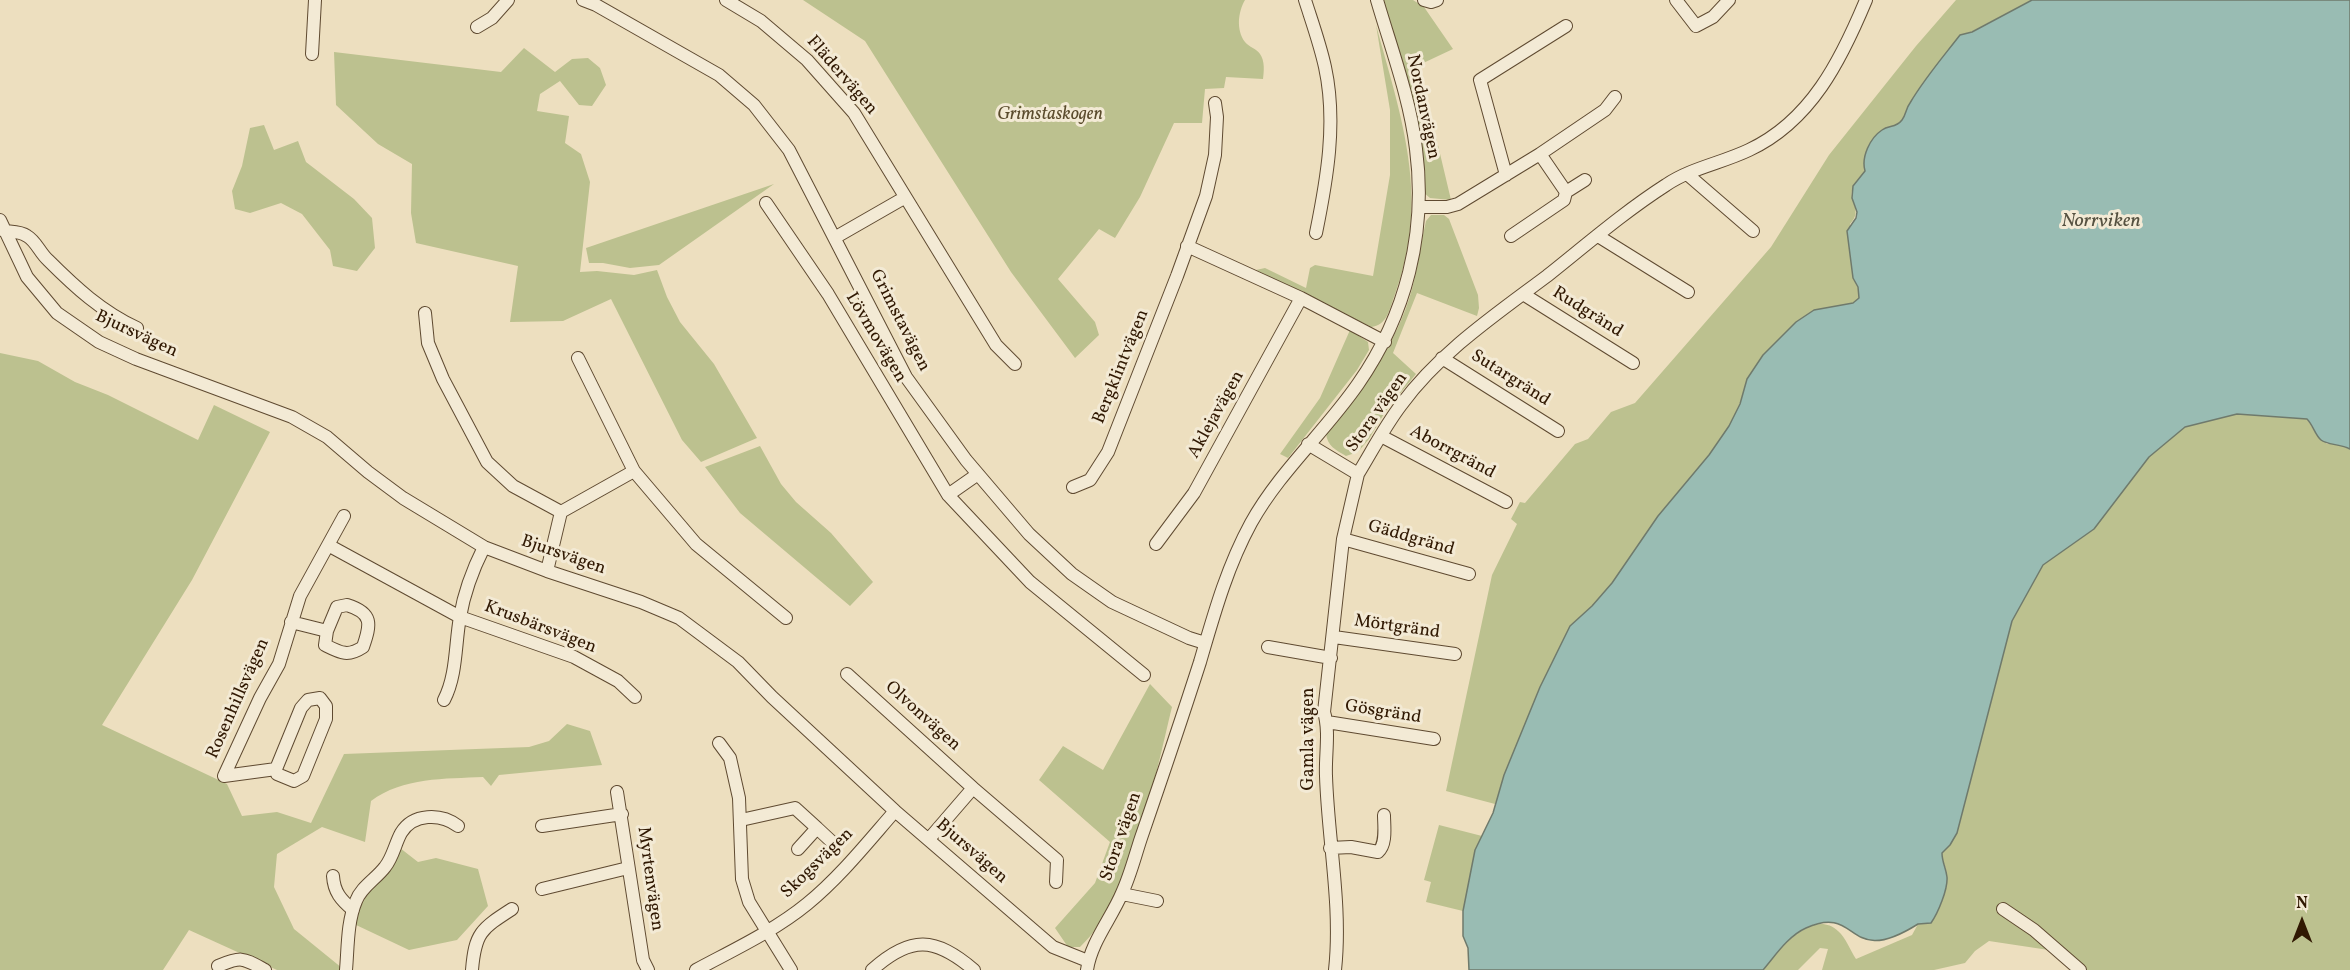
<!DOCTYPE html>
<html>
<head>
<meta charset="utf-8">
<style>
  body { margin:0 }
  #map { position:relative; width:2350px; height:970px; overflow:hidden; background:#eddfbf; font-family:Vollkorn,serif }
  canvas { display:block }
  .north { position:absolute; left:2272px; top:892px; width:60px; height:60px; -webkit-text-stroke:4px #f3ead5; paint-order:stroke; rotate:0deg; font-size:16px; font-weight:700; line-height:24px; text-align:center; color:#301802 }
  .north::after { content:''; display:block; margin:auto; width:21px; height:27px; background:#301802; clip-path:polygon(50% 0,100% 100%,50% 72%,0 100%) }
</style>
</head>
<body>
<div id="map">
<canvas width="2350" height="970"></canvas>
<div class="north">N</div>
</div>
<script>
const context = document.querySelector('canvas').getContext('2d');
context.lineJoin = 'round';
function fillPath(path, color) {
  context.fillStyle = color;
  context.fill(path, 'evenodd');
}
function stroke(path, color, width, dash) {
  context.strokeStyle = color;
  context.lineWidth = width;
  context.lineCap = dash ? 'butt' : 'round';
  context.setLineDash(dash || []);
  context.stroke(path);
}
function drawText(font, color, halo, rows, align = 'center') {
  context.font = font + ' Vollkorn,serif';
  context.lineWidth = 6;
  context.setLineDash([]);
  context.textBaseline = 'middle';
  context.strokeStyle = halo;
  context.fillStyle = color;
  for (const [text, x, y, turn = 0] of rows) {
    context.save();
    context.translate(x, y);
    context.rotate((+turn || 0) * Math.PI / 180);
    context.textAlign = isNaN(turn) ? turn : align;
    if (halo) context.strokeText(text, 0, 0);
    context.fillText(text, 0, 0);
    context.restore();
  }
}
fillPath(new Path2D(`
  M803 0H1245C1238 12 1236 30 1245 42 1249 47 1257 49 1260 54 1265 61 1264 71 1263 79L1226 77 1224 88 1205 89 1202 123H1174L1140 197 1115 238 1099 229 1058 279 1095 322 1099 335 1075 358 1011 272 865 41Z
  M1382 0H1413L1424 7 1453 49 1419 65 1451 200 1430 198 1423 192Z
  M1956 0H2032L1971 32 1960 35C1943 57 1924 79 1910 103 1906 108 1906 115 1902 120 1896 128 1889 125 1882 130 1870 138 1861 157 1865 171 1862 176 1855 181 1853 187 1847 202 1864 209 1850 224L1853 278 1858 287 1859 298 1853 303 1814 310 1796 322 1763 355 1729 426 1709 455 1658 516 1612 583 1592 606 1570 626 1540 687 1495 804 1446 791 1492 575 1517 524 1511 519 1520 502 1525 503 1575 444 1588 439 1611 412 1635 403 1771 247 1829 155 1916 46Z
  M1376 25C1402 120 1431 199 1394 297 1389 311 1387 325 1371 327L1256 270 1265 268 1306 288 1310 268 1315 265 1373 276 1390 175V110Z
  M524 48 555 72 572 59 588 58 600 68 606 85 592 106 579 105 560 81 540 94 537 111 569 116 565 143 581 154 590 182 580 272 597 271 634 275 657 270 667 297 680 322 714 364 757 438 701 462 682 440 611 299 563 321 510 322 518 266 416 243 411 213 412 164 378 144 336 105 334 52 501 72Z
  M264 125 274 150 298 141 306 162 354 199 372 218 375 248 357 271 333 266 330 250 302 214 281 203 250 213 235 209 232 191 242 166 250 128Z
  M774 184 659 265 630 268 603 263H589L586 248Z
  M1431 215H1444L1449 219 1478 295 1479 308 1477 316 1417 293 1393 353 1416 374 1385 412 1369 439 1358 452 1346 456C1336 450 1327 446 1326 433 1361 389 1397 345 1412 289 1418 267 1421 243 1426 221Z
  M1350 330 1368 342 1369 350 1357 370 1288 458 1280 454 1320 398Z
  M0 353 38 361 75 382 108 395 198 440 214 405 270 432 192 580 102 725 227 784 242 816 277 812 311 823 344 754 529 747 549 741 567 724 590 731 602 765 499 775 491 786 483 777C445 779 403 777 371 801L365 842 322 827 277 854 274 887 294 929 342 968V970H277L189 930 163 970H0Z
  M2237 414 2307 419 2316 434 2327 444 2335 443 2350 449V970H2084L2062 952 1989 941 1975 951 1965 963 1934 970H1822L1828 949 1820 948 1798 970H1763C1778 952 1811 907 1838 931 1846 938 1850 950 1856 959L1912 935 1918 924 1931 923C1939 912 1947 891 1947 877 1947 868 1942 861 1942 853L1950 845 1957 833 2012 621 2043 565 2094 529 2149 457 2185 427Z
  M760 446 781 484 796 502 831 533 873 582 850 606 740 513 705 467Z
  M1150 684 1172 707C1155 776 1132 899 1080 947H1068L1055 928 1095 883 1110 842 1039 780 1063 746 1103 770Z
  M1439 825 1482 836 1475 850 1463 911 1426 902 1431 882 1424 880Z
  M400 848 418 862 436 858 478 869 488 906 457 940 409 950 354 924 362 897Z`), '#bcc18f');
const water = new Path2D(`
  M2032 0H2350V449C2341 444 2327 445 2321 440 2315 435 2313 425 2307 419L2237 414 2185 427 2149 457 2094 529 2043 565 2012 621 1957 833 1950 845 1942 853C1942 862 1946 868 1947 877 1948 889 1938 913 1931 923L1918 924C1845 970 1861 903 1806 928 1788 936 1775 956 1763 970H1469L1468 948 1463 936V911L1475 850 1493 813 1504 775 1540 687 1570 626 1592 606 1612 583 1658 516 1709 455 1729 426 1740 404 1747 379 1763 355 1796 322 1814 310 1853 303 1859 298 1858 287 1853 278 1847 231 1856 218 1857 212 1852 198 1853 186 1865 171C1861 157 1870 138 1882 130 1889 125 1896 128 1902 120 1906 115 1906 108 1910 103 1924 79 1943 57 1960 35L1972 32Z`);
fillPath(water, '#99bcb3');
stroke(water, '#6f7a6c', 1.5);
const minor = new Path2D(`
  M583 0 596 5 719 75 754 105 789 150 906 377 966 460 1029 534 1072 574 1112 602 1189 638 1205 643
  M726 0 761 21 807 60 854 113 996 345 1015 364
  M1305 0C1312 22 1320 44 1325 67 1337 122 1327 179 1316 233
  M1424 0 1431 2 1437 0
  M1676 0 1696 26 1713 17 1729 0
  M477 27 492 18 508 0
  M312 54 315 0
  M1687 174 1753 231
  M1506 175 1480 80 1566 26
  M1566 192 1585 180
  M766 203 828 294 948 495 1030 582 1144 675
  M1420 207H1447L1458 204 1540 154 1605 110 1615 97
  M0 220 27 277 57 313 99 342 136 359 292 417 327 437 368 472 403 498 484 547 547 571 641 602 679 618 738 662 772 697 895 811 1053 947 1088 961
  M4 231C12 232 20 231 27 236 36 241 40 253 48 260 75 287 102 312 137 328
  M1511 236 1564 200 1566 192 1540 154
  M1598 236 1688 292
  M836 237 904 198
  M1187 246 1301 298 1385 342
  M1523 294 1633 363
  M425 313 428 343 443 379 487 462 513 486 561 512 547 571
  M578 358 634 471
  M1442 358 1558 431
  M1381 436 1506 502
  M1308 444 1358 474C1372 451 1385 426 1401 405 1440 352 1495 315 1547 276 1586 245 1624 212 1666 185 1691 168 1722 163 1749 150 1811 121 1841 60 1866 0
  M1073 487 1090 480 1108 452 1177 276 1206 196 1215 155 1217 117 1215 103
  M948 495 978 474
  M561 512 634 471 696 544 786 618
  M1343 539 1469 574
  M1156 544 1194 493 1301 298
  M328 545 460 617 574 657 618 681 635 697
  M347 605C373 613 371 624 363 647 348 657 341 653 325 645L327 631 337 607Z
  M291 622 327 631
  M1334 637 1455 654
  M1268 647 1331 658
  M847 674 973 788 1057 860 1056 882
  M320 698 326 706V719L303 776 294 781 277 774 276 769 301 708 308 700Z
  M444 700C457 675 455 644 460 617 464 593 473 569 484 547
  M1327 722 1434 739
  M719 743 730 758 739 798 742 879 749 902 791 970
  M224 776 260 698 279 664 300 596 344 516
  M224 776 276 769
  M617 792 643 960 648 970
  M741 820 795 808 817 828 798 849
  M542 826 622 814
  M817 828 832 842
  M929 839 973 788
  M1330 848 1351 847 1378 852C1387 844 1384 826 1384 815
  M333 876C334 892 341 900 353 910
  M542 889 628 868
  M1122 894 1157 901
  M2003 909 2034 930 2080 970
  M218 966C242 956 243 958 265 970
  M346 970C348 948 347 922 356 901 361 887 376 879 385 867 393 857 395 844 401 833 413 813 441 813 458 826
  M472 970C475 933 481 929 512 909
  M696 970C733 950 774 931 807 904 840 877 867 843 895 811
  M872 970C911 935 935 937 974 970
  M1087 970C1091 942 1111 919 1122 893 1130 876 1135 856 1141 838 1161 780 1181 721 1200 662 1214 614 1227 567 1251 523 1280 471 1324 433 1358 384 1406 315 1427 233 1416 149 1410 98 1391 48 1377 0
  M1335 970C1342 906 1328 840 1326 776 1325 755 1330 732 1324 712L1343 539 1358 474`);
stroke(minor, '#5f4a31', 14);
stroke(minor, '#f3ead5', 12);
drawText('18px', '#301802', '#f3ead5', [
  ["Flädervägen",841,76,49],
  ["Nordanvägen",1422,107,78],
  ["Rudgränd",1587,313,32],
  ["Grimstavägen",899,321,63],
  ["Bjursvägen",136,335,25],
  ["Lövmovägen",875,338,59],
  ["Bergklintvägen",1122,367,-68],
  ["Sutargränd",1510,379,32],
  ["Stora vägen",1378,413,-55],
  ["Aklejavägen",1217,415,-61],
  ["Aborrgränd",1452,453,28],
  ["Gäddgränd",1411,539,16],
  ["Bjursvägen",563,556,19],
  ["Krusbärsvägen",540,628,21],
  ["Mörtgränd",1397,628,8],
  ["Rosenhillsvägen",239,699,-66],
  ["Gösgränd",1383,713,9],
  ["Olvonvägen",922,717,42],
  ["Gamla vägen",1310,739,-90],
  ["Stora vägen",1122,837,-71],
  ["Bjursvägen",971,852,41],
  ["Skogsvägen",818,864,-44],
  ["Myrtenvägen",649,879,82]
]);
drawText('italic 18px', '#5a4b2c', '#f3ead5', [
  ["Grimstaskogen",1050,116]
]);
drawText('italic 20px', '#555140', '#f3ead5', [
  ["Norrviken",2101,222]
]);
</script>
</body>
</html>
